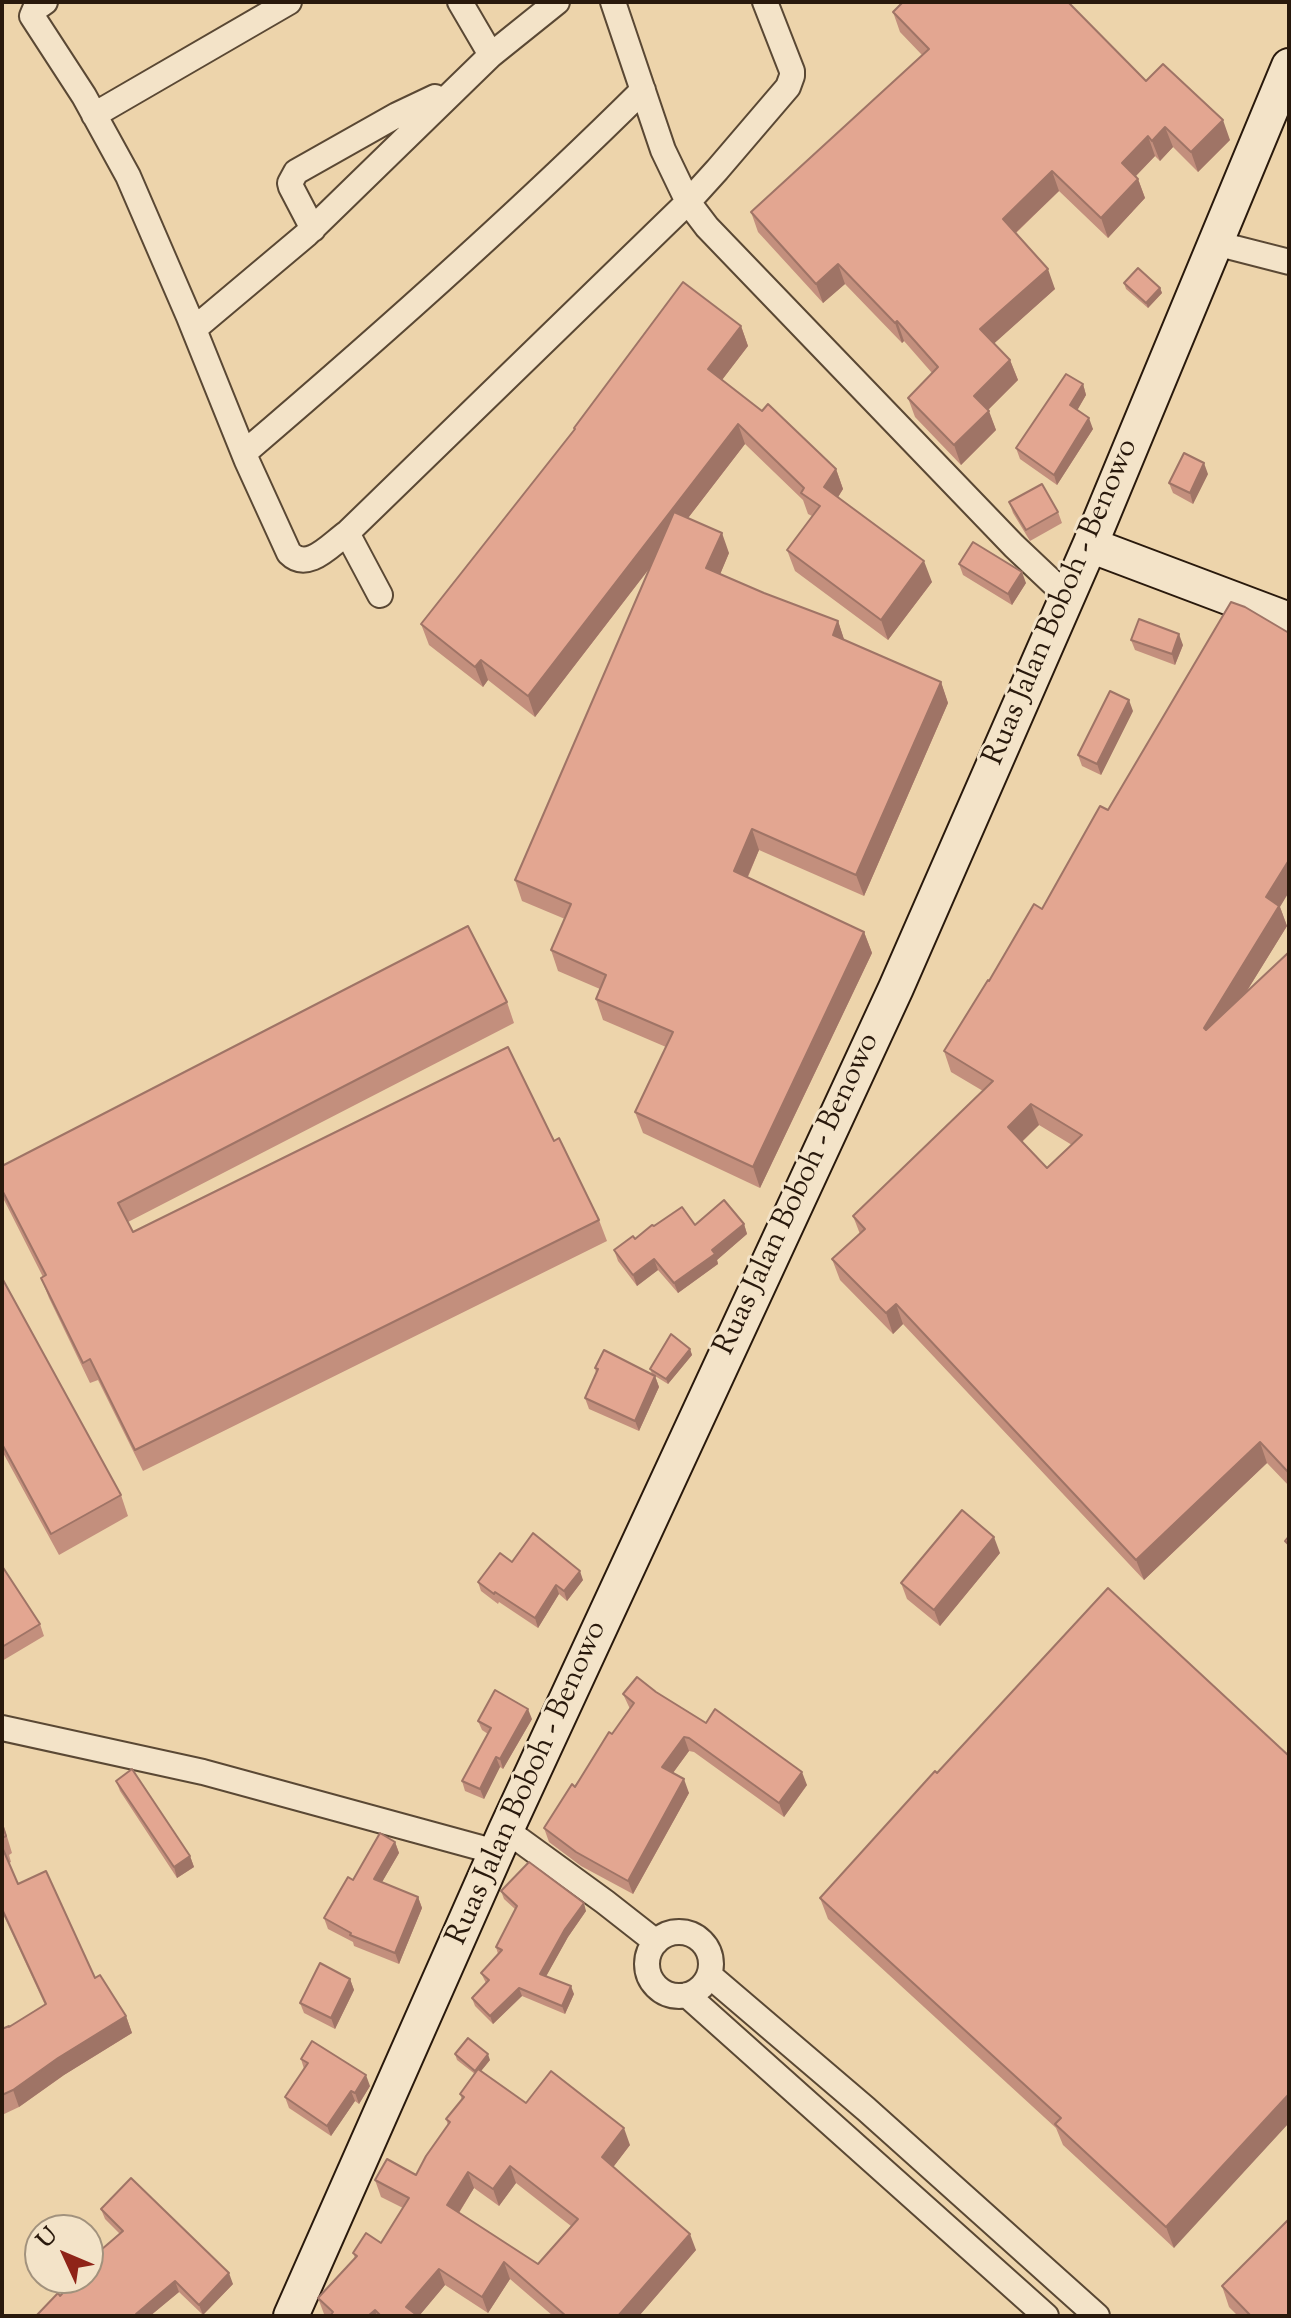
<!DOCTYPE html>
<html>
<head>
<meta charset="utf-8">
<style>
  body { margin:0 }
  #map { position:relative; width:1291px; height:2318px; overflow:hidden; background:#edd4ab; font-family:"Sorts Mill Goudy",serif }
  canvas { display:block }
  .frame { position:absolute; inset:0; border:4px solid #29190c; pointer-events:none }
  .north { position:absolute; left:24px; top:2214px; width:80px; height:80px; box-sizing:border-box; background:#f3e3c8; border:2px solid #a2927d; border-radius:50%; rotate:314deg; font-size:22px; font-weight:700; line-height:32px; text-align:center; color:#29190c }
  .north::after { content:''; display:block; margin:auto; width:28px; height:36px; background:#8f2418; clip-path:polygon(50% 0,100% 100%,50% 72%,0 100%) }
</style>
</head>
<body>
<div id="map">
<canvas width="1291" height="2318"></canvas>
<div class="frame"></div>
<div class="north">U</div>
</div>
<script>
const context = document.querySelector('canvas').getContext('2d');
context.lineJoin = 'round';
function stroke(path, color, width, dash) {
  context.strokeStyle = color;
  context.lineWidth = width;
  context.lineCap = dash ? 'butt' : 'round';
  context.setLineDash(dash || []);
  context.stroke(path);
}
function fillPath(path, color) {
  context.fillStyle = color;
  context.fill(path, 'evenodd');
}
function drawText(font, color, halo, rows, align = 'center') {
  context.font = font + ' "Sorts Mill Goudy",serif';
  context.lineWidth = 6;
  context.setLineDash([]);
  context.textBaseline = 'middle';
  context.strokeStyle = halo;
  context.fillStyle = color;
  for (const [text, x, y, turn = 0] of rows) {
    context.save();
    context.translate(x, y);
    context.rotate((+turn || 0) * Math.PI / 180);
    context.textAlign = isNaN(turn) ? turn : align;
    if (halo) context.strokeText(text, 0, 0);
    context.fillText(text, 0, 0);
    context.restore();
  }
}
const minor = new Path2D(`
  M45 2 35 9 32 16 84 96 128 176 189 317 247 461 289 553C308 572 330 545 347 533L688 202 717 170 788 87 792 76V71L765 2
  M460 2 491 55
  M613 2 663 150 688 202 707 227 1014 546 1068 597
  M94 115 289 2
  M313 229 291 187 290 183 296 172 397 115 435 97
  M1215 243 1289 262
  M194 329 307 234 491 55 557 2
  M244 453C381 336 515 217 643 90
  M347 533 380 595
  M2 1728 203 1772 496 1852
  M506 1830 605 1902 656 1942
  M647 1964a32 32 0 1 1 64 0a32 32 0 1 1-64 0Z
  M709 1975 866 2109 1097 2316
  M687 1995 1046 2316`);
const secondary = new Path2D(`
  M1090 545 1289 620
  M291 2316 506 1830 896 988 1090 545 1289 66`);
stroke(minor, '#5a4834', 28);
stroke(secondary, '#29190c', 38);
stroke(minor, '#f3e3c8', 24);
stroke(secondary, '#f3e3c8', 34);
fillPath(new Path2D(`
  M893 12 1146 81 1230 140 1198 172 1173 147 1160 161 1155 156 1136 176 1138 179 1145 198 1108 238 1059 191 1016 233 1055 289 994 343 1010 360 1018 380 988 410 996 430 961 465 915 417 908 398 932 373 904 341 902 343 845 284 823 303 758 232 751 212 922 55 900 32Z
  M1124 283 1160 288 1162 293 1148 308 1126 289Z
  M741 326 748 346 722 380 836 469 843 489 838 497 932 582 888 640 795 571 787 550 812 516 808 514 803 500 745 444 688 518 729 553 720 574 764 593 838 621 844 640 941 682 948 703 864 896 759 850 748 877 864 932 872 953 760 1188 643 1133 635 1112 666 1047 603 1020 596 999 600 989 558 971 551 950 565 919 522 901 515 880 649 569 535 717 488 680 483 687 429 645 421 624 574 430V428Z
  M1083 384 1086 395 1077 410 1093 429 1057 485 1020 459 1016 448Z
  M1208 474 1193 504 1173 493 1169 483Z
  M1009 502 1058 512 1062 523 1030 541 1013 513Z
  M959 564 1026 583 1012 605 963 575Z
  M1131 640 1183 645 1175 665 1135 650Z
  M1133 711 1101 775 1082 766 1078 755Z
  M1280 907 1287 926 1245 994 1289 952V1486L1267 1463 1144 1580 903 1324 893 1334 840 1280 832 1259 860 1234 853 1216 983 1091 951 1072 944 1051 989 981 1042 909ZM1039 1125 1072 1145 1047 1168 1022 1142Z
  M507 1002 514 1023 128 1222 133 1232 554 1141 599 1220 607 1241 143 1471 98 1380 90 1383 49 1298 41 1278 43 1277 2 1196V1166Z
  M744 1224 747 1234 717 1260 718 1264 678 1293 658 1270 637 1286 618 1261 614 1250 635 1239 654 1226Z
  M2 1278 121 1495 128 1516 59 1555 2 1451Z
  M690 1349 692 1355 668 1384 655 1376 659 1387 639 1431 589 1409 585 1398 596 1373 595 1368 652 1374 650 1369Z
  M1000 1553 940 1626 907 1599 901 1583Z
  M2 1562 5 1571 40 1624 44 1636 2 1661Z
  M512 1562 583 1580 567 1601 559 1594 538 1628 499 1602 498 1604 481 1591 478 1582Z
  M656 1692 807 1785 784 1817 694 1752 689 1751 673 1773 689 1793 633 1894 581 1866 549 1842 544 1828 630 1709 623 1694Z
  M532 1719 503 1769 500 1767 484 1799 465 1791 462 1781 488 1734 482 1730 478 1721Z
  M1289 1756 1174 2248 1063 2145 1056 2128 828 1919 820 1898 937 1773Z
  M116 1781 190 1856 194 1867 177 1878 120 1791Z
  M2 1820 12 1853 9 1855 11 1862 9 1863 18 1884 126 2016 132 2033 64 2075 19 2107 2 2115V2029L9 2027 45 2005 2 1912Z
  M395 1842 399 1853 382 1882 418 1897 422 1908 399 1964 354 1946 353 1942 328 1929 324 1918 353 1880Z
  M501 1891 586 1911 568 1937 546 1976 574 1994 565 2014 522 1996 493 2024 475 2006 472 1998 486 1983 481 1973 498 1954 496 1947 516 1910 504 1899Z
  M350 1979 354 1990 335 2029 304 2013 300 2003Z
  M455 2054 490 2060 481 2071 526 2103 630 2145 613 2167 696 2250 639 2316H553L510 2279 488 2313 445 2285 419 2316H326L324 2314 318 2298 355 2258 353 2253 381 2243 403 2208 381 2197 375 2180 416 2175 448 2125 446 2119 462 2100 460 2094 475 2074 457 2060ZM516 2183 571 2226 538 2264 459 2213 474 2188 499 2206Z
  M301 2059 370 2086 359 2104 355 2101 331 2136 289 2108 285 2097 304 2069Z
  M101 2209 233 2284 203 2315 179 2292 150 2316H36L60 2296 95 2259 94 2256 120 2234 105 2219Z
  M1222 2286 1289 2316H1238L1229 2307Z`), '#c38f7d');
fillPath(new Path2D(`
  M1223 120 1230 140 1198 172 1191 152Z
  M1165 127 1173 147 1160 161 1152 141Z
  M1148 136 1155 156 1129 183 1122 163Z
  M1052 171 1059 191 1010 238 1003 219Z
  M1138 179 1145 198 1108 238 1101 218Z
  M838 264 845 284 823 303 816 284Z
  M1048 269 1055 289 988 349 980 329Z
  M1160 288 1162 293 1148 308 1146 303Z
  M897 321 904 341 902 343 895 323Z
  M741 326 748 346 715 389 708 369Z
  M1010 360 1018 380 982 416 974 396Z
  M1083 384 1086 395 1074 416 1070 405Z
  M989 411 996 430 961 465 954 445Z
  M1089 418 1093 429 1057 485 1054 475Z
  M738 424 745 444 535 717 528 696Z
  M1204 463 1208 474 1193 504 1190 493Z
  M836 469 843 489 832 507 824 487Z
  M722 533 729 553 714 589 706 568Z
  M924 561 932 582 888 640 881 620Z
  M1022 572 1026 583 1012 605 1008 594Z
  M838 621 845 642 833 635Z
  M1179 634 1183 645 1175 665 1172 654Z
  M481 660 488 680 483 687 475 667Z
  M941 682 948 703 864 896 856 875Z
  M1129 700 1133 711 1101 775 1097 764Z
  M752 829 759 850 741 892 734 871Z
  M1289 860V892L1280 907 1287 926 1211 1049 1204 1028 1266 897Z
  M864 932 872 953 760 1188 753 1167Z
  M1031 1104 1039 1125 1015 1148 1008 1127Z
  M744 1224 747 1234 717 1260 718 1264 678 1293 674 1283Z
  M654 1259 658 1270 637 1286 633 1275Z
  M896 1304 903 1324 893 1334 886 1313Z
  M690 1349 692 1355 668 1384 666 1379Z
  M655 1376 659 1387 639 1431 635 1421Z
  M1260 1442 1267 1463 1144 1580 1136 1560Z
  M994 1537 1000 1553 940 1626 934 1610Z
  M580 1571 583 1580 567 1601 564 1591Z
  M556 1585 559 1594 538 1628 535 1618Z
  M528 1709 532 1719 503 1769 500 1759Z
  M684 1737 689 1751 667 1781 662 1767Z
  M496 1757 500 1767 484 1799 480 1789Z
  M802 1772 807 1785 784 1817 779 1803Z
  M684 1779 689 1793 633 1894 628 1881Z
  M395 1842 399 1853 378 1889 374 1879Z
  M190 1856 194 1867 177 1878 174 1867Z
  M418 1897 422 1908 399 1964 395 1953Z
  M584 1903 586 1911 568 1937 543 1982 540 1974 565 1929Z
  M350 1979 354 1990 335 2029 331 2018Z
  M571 1986 574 1994 565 2014 562 2006Z
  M519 1988 522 1996 493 2024 490 2016Z
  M126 2016 132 2033 64 2075 19 2107 13 2090 58 2058Z
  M488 2054 490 2060 477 2076 475 2071Z
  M366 2075 370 2086 359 2104 355 2093Z
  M351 2091 355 2101 331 2136 327 2126Z
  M1289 2094V2123L1174 2248 1166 2227Z
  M624 2128 630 2145 608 2174 602 2157Z
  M510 2166 516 2183 499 2206 493 2189Z
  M468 2172 474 2188 453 2222 447 2205Z
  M690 2234 696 2250 639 2316H618Z
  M504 2262 510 2279 488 2313 482 2297Z
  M439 2269 445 2285 419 2316H410L406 2307Z
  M229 2273 233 2284 203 2315 199 2305Z
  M175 2281 179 2292 150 2316H136V2314Z
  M375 2310 377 2316H368Z`), '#9f7466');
const building = new Path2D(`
  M903 2H1068L1146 81 1163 64 1223 120 1191 152 1165 127 1152 141 1148 136 1122 163 1138 179 1101 218 1052 171 1003 219 1048 269 980 329 1010 360 974 396 989 411 954 445 908 398 938 367 897 321 895 323 838 264 816 284 751 212 929 49 893 12Z
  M1138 268 1160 288 1146 303 1124 283Z
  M683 282 741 326 708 369 762 411 768 404 836 469 824 487 924 561 881 620 787 550 820 506 801 493 804 488 738 424 528 696 481 660 475 667 421 624 575 429 574 428Z
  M1066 374 1083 384 1070 405 1089 418 1054 475 1016 448Z
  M1184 453 1204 463 1190 493 1169 483Z
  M1042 484 1058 512 1026 530 1009 502Z
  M674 512 722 533 706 568 764 593 838 621 833 635 941 682 856 875 752 829 734 871 864 932 753 1167 635 1112 673 1032 596 999 606 975 551 950 571 904 515 880Z
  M973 542 1022 572 1008 594 959 564Z
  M1231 602 1245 607 1289 633V860L1266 897 1279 906 1204 1028 1206 1030 1289 952V1473L1260 1442 1136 1560 896 1304 886 1313 832 1259 865 1229 853 1216 993 1081 944 1051 988 980 989 981 1034 904 1042 909 1100 806 1108 810ZM1031 1104 1082 1135 1047 1168 1008 1127Z
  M1139 619 1179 634 1172 654 1131 640Z
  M1110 691 1129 700 1097 764 1078 755Z
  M468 926 507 1002 118 1203 133 1232 508 1047 554 1141 559 1138 599 1220 135 1450 90 1359 83 1363 41 1278 46 1275 2 1190V1166Z
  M724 1200 744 1224 712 1250 715 1254 674 1283 654 1259 633 1275 614 1250 633 1236 635 1239 652 1225 654 1226 682 1207 695 1225Z
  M2 1278 121 1495 51 1534 2 1444Z
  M671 1334 690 1349 666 1379 650 1369Z
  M604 1350 655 1376 635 1421 585 1398 598 1369 595 1368Z
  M962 1510 994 1537 934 1610 901 1583Z
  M533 1533 580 1571 564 1591 556 1585 535 1618 495 1592 494 1594 478 1582 500 1553 512 1562Z
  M1289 1536V1545L1285 1541Z
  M2 1566 40 1624 2 1647Z
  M1108 1588 1289 1756V2094L1166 2227 1055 2124 1061 2118 820 1898 935 1771 937 1773Z
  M637 1677 656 1692 706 1723 715 1709 802 1772 779 1803 689 1738 684 1737 662 1767 684 1779 628 1881 576 1852 544 1828 572 1784 575 1787 609 1732 612 1734 634 1703 623 1694Z
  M495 1690 528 1709 500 1759 496 1757 480 1789 462 1781 491 1728 478 1721Z
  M132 1769 190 1856 174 1867 116 1781Z
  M2 1824 6 1836 2 1838Z
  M380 1833 395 1842 374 1879 418 1897 395 1953 350 1935 351 1933 324 1918 348 1877 353 1880Z
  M2 1847 18 1884 46 1871 95 1978 100 1975 126 2016 58 2058 13 2090 2 2095V2029L9 2026V2027L46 2004 2 1909Z
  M529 1862 584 1903 565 1929 540 1974 571 1986 562 2006 519 1988 490 2016 472 1998 489 1980 481 1973 502 1950 496 1947 517 1906 501 1891Z
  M320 1963 350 1979 331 2018 300 2003Z
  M468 2038 488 2054 475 2071 455 2054Z
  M312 2041 366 2075 355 2093 351 2091 327 2126 285 2097 308 2063 301 2059Z
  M478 2069 526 2103 551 2071 624 2128 602 2157 690 2234 618 2316H566L504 2262 482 2297 439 2269 406 2307 418 2316H381L375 2310 368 2316H330L333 2312 318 2298 357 2256 353 2253 366 2233 381 2243 409 2198 375 2180 387 2159 416 2175 426 2156 450 2122 446 2119 464 2097 460 2094ZM510 2166 578 2219 538 2264 447 2205 468 2172 493 2189Z
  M131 2178 229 2273 199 2305 175 2281 136 2314 138 2316H36L58 2293 60 2296 77 2278H88V2266L96 2258 94 2256 123 2231 101 2209Z
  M1289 2219V2316H1251L1222 2286Z`);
fillPath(building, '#e3a691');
stroke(building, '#9f7466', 2);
drawText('30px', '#29190c', '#f3e3c8', [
  ["Ruas Jalan Boboh - Benowo",1063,603,-67],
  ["Ruas Jalan Boboh - Benowo",799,1195,-65],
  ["Ruas Jalan Boboh - Benowo",529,1784,-66]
]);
</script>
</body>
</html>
